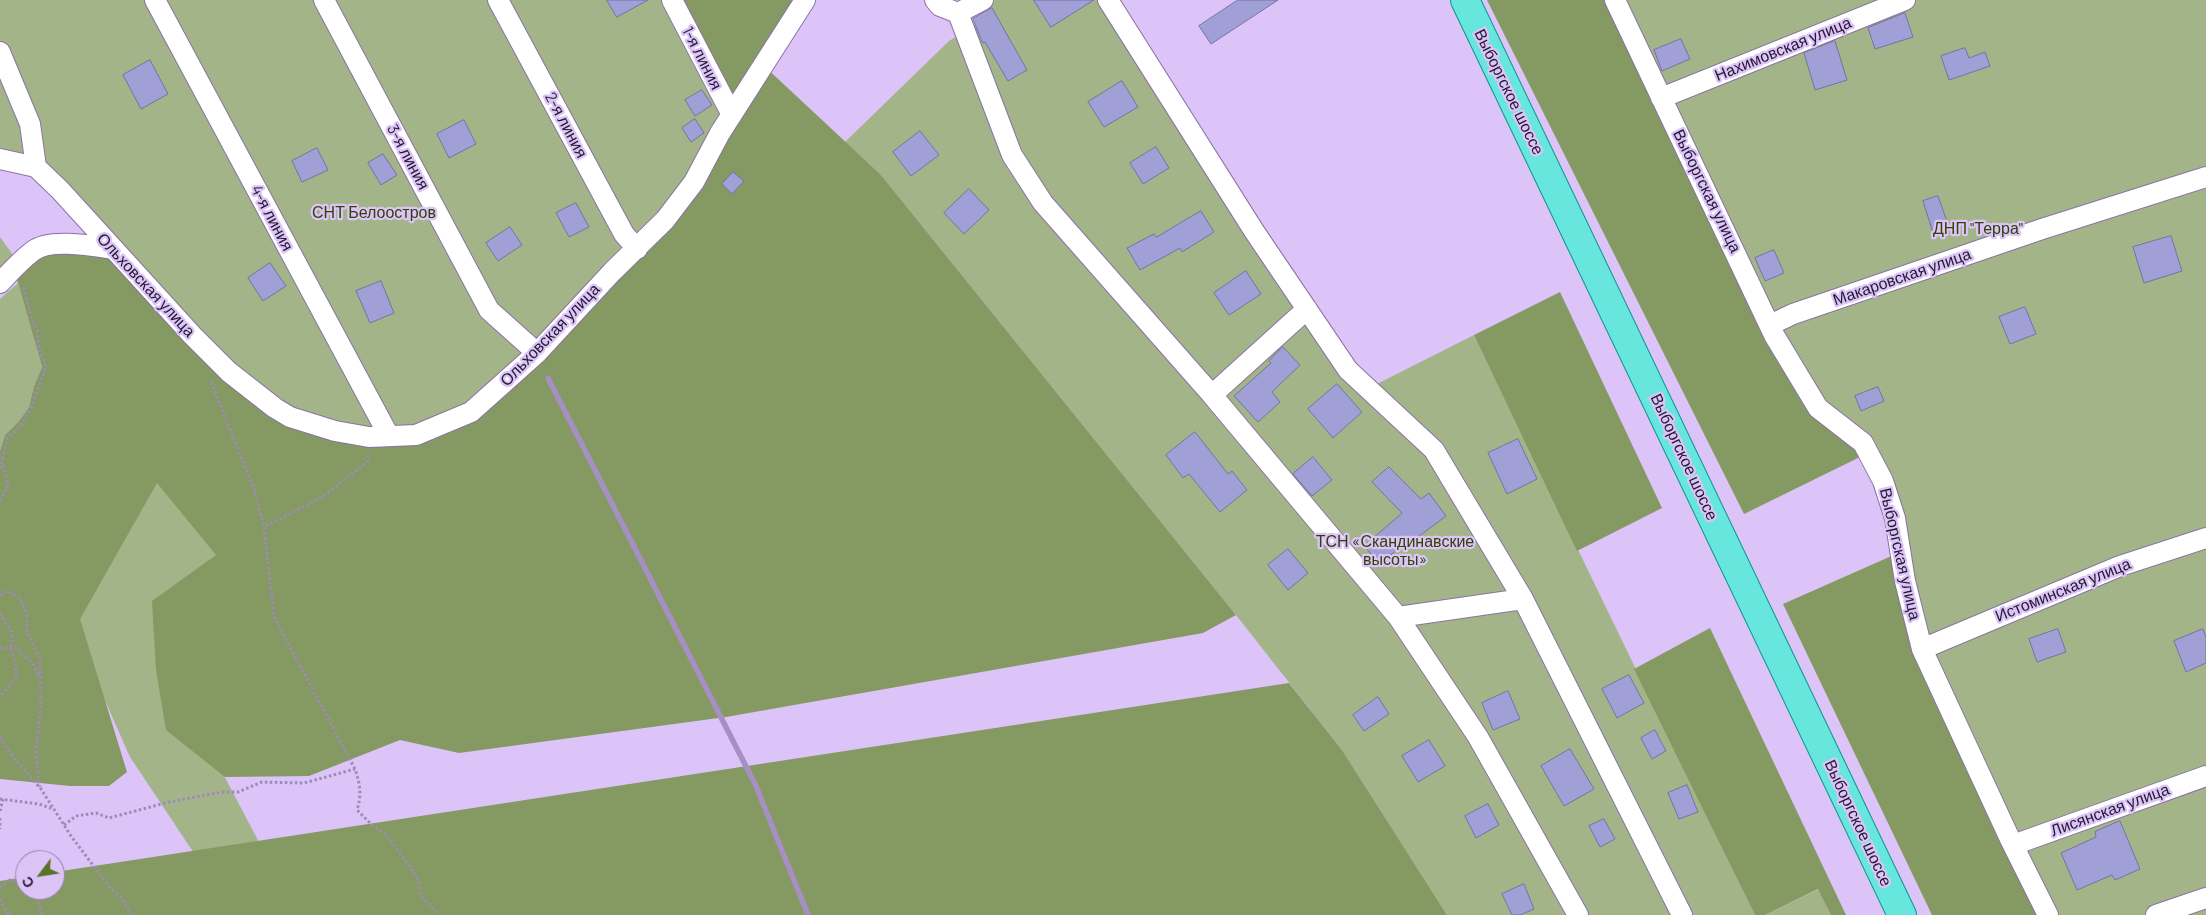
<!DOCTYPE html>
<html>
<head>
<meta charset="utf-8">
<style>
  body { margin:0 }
  #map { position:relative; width:2206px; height:915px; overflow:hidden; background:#dcc4f9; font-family:Barlow,sans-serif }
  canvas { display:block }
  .north { position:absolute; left:15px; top:850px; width:50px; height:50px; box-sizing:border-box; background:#dcc4f9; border:1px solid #9280a7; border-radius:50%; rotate:239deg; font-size:14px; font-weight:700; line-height:20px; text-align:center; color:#231a2d }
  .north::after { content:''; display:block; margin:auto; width:18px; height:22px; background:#5b7326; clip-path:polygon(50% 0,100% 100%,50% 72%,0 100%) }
</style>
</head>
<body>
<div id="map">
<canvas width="2206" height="915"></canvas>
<div class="north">С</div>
</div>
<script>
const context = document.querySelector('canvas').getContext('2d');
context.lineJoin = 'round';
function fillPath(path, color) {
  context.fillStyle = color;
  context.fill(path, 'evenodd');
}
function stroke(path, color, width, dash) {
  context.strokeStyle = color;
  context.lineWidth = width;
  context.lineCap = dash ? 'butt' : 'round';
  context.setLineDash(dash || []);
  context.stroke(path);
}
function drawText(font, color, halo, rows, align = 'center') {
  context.font = font + ' Barlow,sans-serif';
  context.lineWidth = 4.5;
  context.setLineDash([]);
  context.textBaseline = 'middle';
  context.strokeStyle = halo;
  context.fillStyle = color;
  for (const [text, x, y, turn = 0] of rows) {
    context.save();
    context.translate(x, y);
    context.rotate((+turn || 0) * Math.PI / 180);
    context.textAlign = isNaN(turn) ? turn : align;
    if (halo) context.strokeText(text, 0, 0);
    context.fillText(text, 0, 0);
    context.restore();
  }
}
fillPath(new Path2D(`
  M0 0H672L732 109 694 182 471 412 377 437 264 400 60 190 0 159Z
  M995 0H1109L1367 389 1474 335 1755 915H1447L1342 750 1236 615 881 175 845 142 949 41 977 24Z
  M1615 0H2206V915H2048L1928 661 1883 481 1818 408Z
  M0 237 13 255 0 272Z
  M18 283 42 367 34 386 29 407 19 421 5 435 0 451V299Z
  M132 432 250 561 198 726 272 867 235 915 130 757 99 687 59 580Z
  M1819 889 1831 915H1765Z`), '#a3b489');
fillPath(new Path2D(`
  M672 0H805L762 64 881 175 1236 615 1203 633 726 717 459 753 400 740 309 776 225 777 166 730 156 670 152 601 216 555 157 483 80 619 127 772 109 786H70L0 779V451L5 435 19 421 29 407 34 386 42 367 14 269 33 250 112 252 264 400 377 437 471 412 628 257 729 119Z
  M1487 0H1615L1775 335 1862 456 1744 514Z
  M1560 292 1662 508 1577 551 1474 335Z
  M1896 554 1920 640 2048 915H1932L1783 604Z
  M1710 628 1846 915H1831L1818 889 1765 915H1755L1634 669Z
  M1289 683 1342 750 1447 915H0V881L25 877V890H55V872Z`), '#859962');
stroke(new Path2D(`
  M548 378 756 786 808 915`), '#a78fc3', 5.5);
const building = new Path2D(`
  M607 0H648L617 17Z
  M1034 0H1094L1051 27Z
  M1238 0H1278L1211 44 1199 26Z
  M992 8 1027 70 1008 81 985 42 983 43 981 39 973 19Z
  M1905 13 1913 37 1875 49 1868 28Z
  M1681 39 1690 59 1662 71 1654 50Z
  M1835 41 1847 80 1815 90 1804 53Z
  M1965 48 1969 58 1985 52 1990 66 1949 80 1941 56Z
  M150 60 168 94 141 109 123 75Z
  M1122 81 1138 107 1104 127 1088 102Z
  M702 90 712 105 695 116 685 100Z
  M695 119 704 133 691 142 682 128Z
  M464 120 476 144 449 158 437 134Z
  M920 131 939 155 911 176 893 152Z
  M1156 147 1169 168 1143 184 1130 163Z
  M317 148 328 170 302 182 292 161Z
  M383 154 397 175 381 185 368 163Z
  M733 172 744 181 732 194 722 184Z
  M969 189 989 210 964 234 944 213Z
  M1938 196 1949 227 1933 233 1923 201Z
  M576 203 589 227 569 237 556 213Z
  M1201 211 1214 232 1182 252 1180 248 1140 270 1127 248 1154 234 1156 237Z
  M510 227 522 245 498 261 486 243Z
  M2171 236 2182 271 2144 283 2133 247Z
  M1774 250 1784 273 1765 281 1755 258Z
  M270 263 286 286 263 301 248 278Z
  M1246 271 1261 294 1229 315 1214 293Z
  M381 281 394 313 370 323 356 291Z
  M2025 307 2036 334 2010 344 1999 317Z
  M1283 347 1300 365 1272 392 1280 402 1258 422 1234 396 1271 363 1269 361Z
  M1337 384 1362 412 1333 438 1308 409Z
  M1878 387 1884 401 1861 411 1855 396Z
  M1195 432 1228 474 1232 471 1247 490 1220 512 1189 474 1183 478 1166 455Z
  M1518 439 1537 479 1507 494 1488 453Z
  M1313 457 1332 480 1312 496 1293 474Z
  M1389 467 1421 499 1429 493 1446 516 1414 540 1412 537 1380 564 1364 546 1402 513 1372 482Z
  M1288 549 1308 573 1288 590 1268 565Z
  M2058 629 2066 652 2037 662 2029 639Z
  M2203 629 2206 637V663L2186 672 2174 641Z
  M1629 675 1644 703 1617 718 1602 689Z
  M1508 691 1520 719 1493 730 1482 703Z
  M1378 697 1389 714 1364 731 1353 715Z
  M1655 730 1666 751 1652 759 1641 738Z
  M1429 740 1445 766 1418 782 1402 756Z
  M1570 749 1594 789 1564 806 1541 766Z
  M1687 785 1698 812 1679 819 1668 793Z
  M1488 804 1499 825 1476 838 1465 816Z
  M1604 819 1615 839 1600 847 1589 826Z
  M2120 821 2140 869 2115 880 2112 875 2077 890 2061 853 2096 837 2095 832Z
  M1524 884 1534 909 1520 915H1512L1502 894Z`);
fillPath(building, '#a09fd6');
stroke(building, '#7473a6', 1);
const minor = new Path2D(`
  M155 0 389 436
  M324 0 489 310 537 353
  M498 0 624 234 637 249
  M672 0 732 115
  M935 0 940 6 958 13 983 0
  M1108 0 1254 231 1348 370 1434 450 1523 599 1682 915
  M1615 0 1774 335 1818 408 1863 443 1883 481 1895 518 1905 581 1922 649 2010 839 2048 915
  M958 13 1012 155 1043 203 1212 395 1398 617 1478 737 1578 915
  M0 52 30 124 36 167
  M1661 98 1905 0
  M0 159 36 167 60 190 192 335 229 372 275 408 290 417 335 431 369 437 416 435 471 412 537 353 612 272 665 220 694 182 720 133 805 0
  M0 283C10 272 21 260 33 251 50 238 93 246 113 249
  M1770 325 1793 314 2042 229 2206 177
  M1212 395 1307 309
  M1398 617 1523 599
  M1922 649 2120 566 2206 538
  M2013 845 2206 776
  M2156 915 2206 898`);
const primary = new Path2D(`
  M1465 0 1902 915`);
stroke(minor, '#8a73a4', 22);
stroke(primary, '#0c9490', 30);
stroke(new Path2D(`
  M211 382 254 489 264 527
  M368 455V461L323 497 264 527 274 617 355 769C360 784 362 794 357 810L370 823 385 834 409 865 418 880 422 897 439 915
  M0 469 7 439 21 425 32 406 46 366 39 349 37 330 34 325 23 286
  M0 500 8 487 3 463
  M0 595 5 592 13 593 21 599 27 617V631L40 658 41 706 36 755 40 787
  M0 613 11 631 13 638 10 648 15 661 17 678 0 697
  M0 647 10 649 18 648 21 654 32 662 40 678
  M0 737 13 757 41 789 71 836 111 889 122 898 131 915
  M0 799 39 804 53 809
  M0 811 3 799
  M0 818V829
  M64 825 76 816 96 813 109 818 169 802 223 792H238L262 782 304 783 355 769
  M0 887 10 880 25 883
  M30 890 36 897 43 915
  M0 899 9 915`), '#9e8bb5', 3, [2.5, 2.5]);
stroke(minor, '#fff', 20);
stroke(primary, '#66e6dd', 28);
drawText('16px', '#231a2d', '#dcc4f9', [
  ["Нахимовская улица",1783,49,-22],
  ["1-я линия",702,58,63],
  ["Выборгское шоссе",1509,92,64],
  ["2-я линия",566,125,62],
  ["3-я линия",408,157,62],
  ["Выборгская улица",1707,191,64],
  ["4-я линия",272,218,62],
  ["Макаровская улица",1902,277,-19],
  ["Ольховская улица",146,285,47],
  ["Ольховская улица",550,335,-46],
  ["Выборгское шоссе",1684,457,65],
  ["Выборгская улица",1900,554,77],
  ["Истоминская улица",2063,590,-22],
  ["Лисянская улица",2110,810,-20],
  ["Выборгское шоссе",1858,823,65]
]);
drawText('16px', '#304200', '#dcc4f9', [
  ["СНТ Белоостров",374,213],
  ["ДНП \"Терра\"",1978,229],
  ["ТСН «Скандинавские",1395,542],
  ["высоты»",1395,560]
]);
</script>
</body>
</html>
